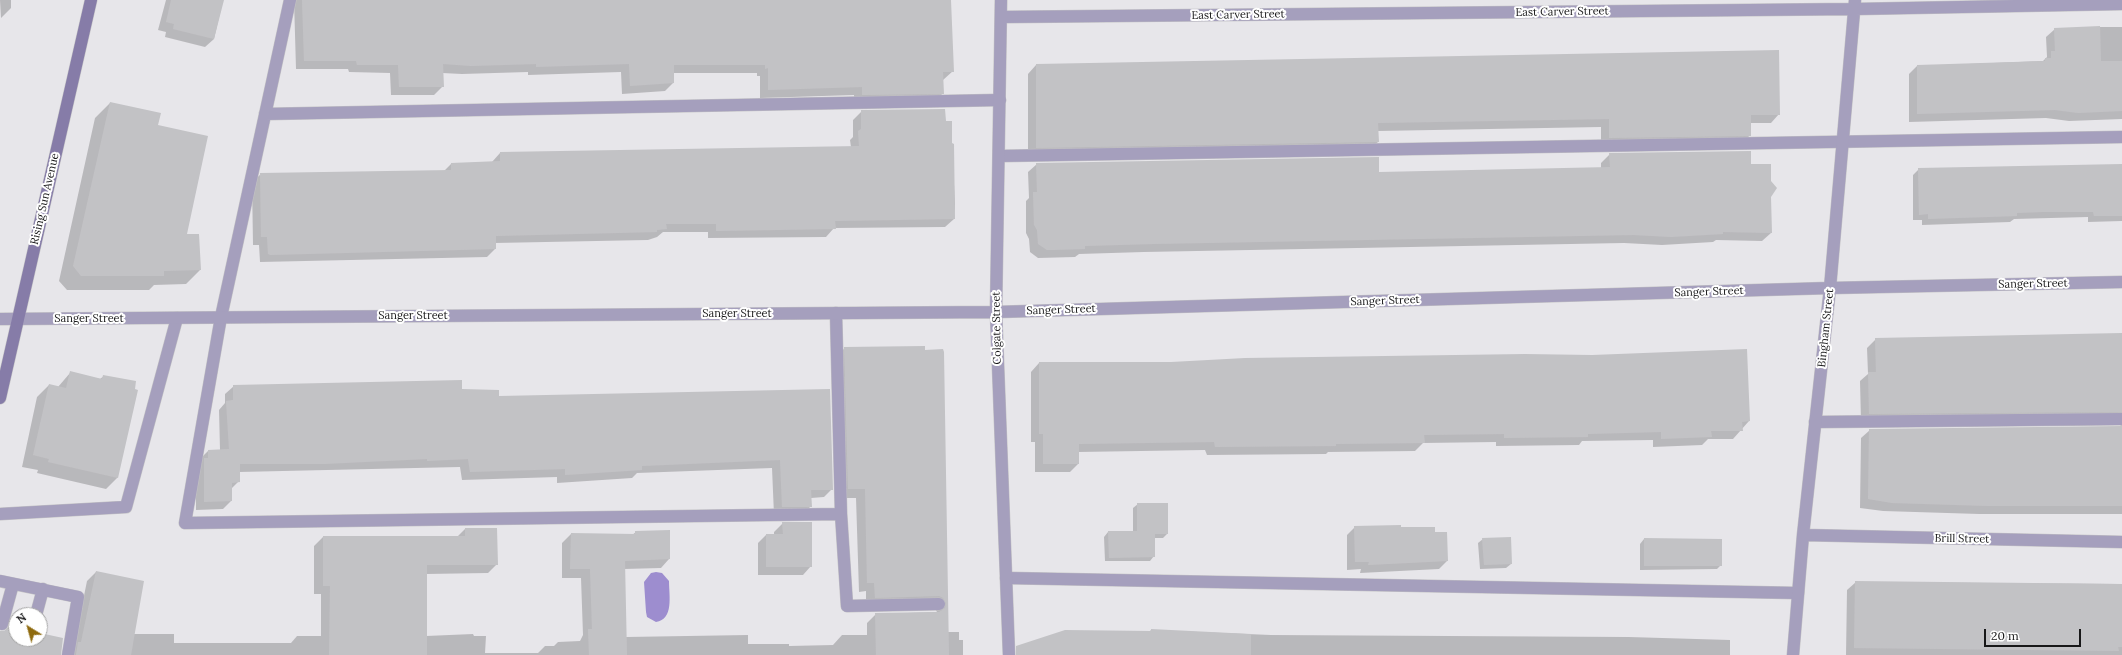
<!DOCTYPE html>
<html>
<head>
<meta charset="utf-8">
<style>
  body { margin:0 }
  #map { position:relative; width:2122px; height:655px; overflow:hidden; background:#e7e6ea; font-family:Lora,serif }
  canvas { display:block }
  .north { position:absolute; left:8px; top:607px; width:40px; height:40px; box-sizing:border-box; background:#fff; border:1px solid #a3a3a3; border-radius:50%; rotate:323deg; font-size:11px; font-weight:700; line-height:16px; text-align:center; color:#181819 }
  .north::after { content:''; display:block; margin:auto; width:14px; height:18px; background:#8f6b0f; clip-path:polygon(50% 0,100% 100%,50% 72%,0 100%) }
  .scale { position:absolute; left:1984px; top:629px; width:97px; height:18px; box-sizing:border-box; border:2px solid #181819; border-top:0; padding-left:5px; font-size:12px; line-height:14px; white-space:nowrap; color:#181819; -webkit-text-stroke:3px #fff; paint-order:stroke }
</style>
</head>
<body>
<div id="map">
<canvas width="2122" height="655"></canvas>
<div class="north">N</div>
<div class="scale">20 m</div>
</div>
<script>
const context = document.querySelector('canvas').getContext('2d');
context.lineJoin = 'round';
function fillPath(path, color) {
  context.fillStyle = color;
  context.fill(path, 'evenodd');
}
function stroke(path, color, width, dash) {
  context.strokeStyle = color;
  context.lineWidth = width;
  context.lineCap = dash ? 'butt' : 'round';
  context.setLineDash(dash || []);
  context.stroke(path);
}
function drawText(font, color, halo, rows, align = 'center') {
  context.font = font + ' Lora,serif';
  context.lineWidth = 4;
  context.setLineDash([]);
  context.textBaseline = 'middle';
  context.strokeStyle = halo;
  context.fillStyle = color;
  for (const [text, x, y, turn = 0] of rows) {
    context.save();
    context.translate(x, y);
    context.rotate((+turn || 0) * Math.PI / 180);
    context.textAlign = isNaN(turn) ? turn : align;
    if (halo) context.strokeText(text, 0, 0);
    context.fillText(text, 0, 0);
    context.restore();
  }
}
fillPath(new Path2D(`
  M656 572 662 573 669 581C669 596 674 619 656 622L647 617 646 612 644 582 651 573Z`), '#9d8dcf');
fillPath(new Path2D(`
  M0 0H11V8L1 18Z
  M166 0H223L214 39 205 47 165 37 166 32 158 30Z
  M294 0H950L953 71 943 80V93L935 102 854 103V95L760 98V76H757V73H673V83L665 91 622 94 621 72 528 75V72L462 74 442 73 443 86 434 95H391L390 73 349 72 348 69H296Z
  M2100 27H2122V119L2069 121 2046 118 1909 122V74L1917 66 2043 61 2047 57 2046 37 2055 29Z
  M1036 65 1779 114 1771 123H1750V135L1742 144 1601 146V127L1378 131V142L1369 150 1028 156V74Z
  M110 103 157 126 186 235H198L200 270 186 284 154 285 149 290H67L59 281 95 118Z
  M862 111 951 122 955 204 954 219 945 227 834 228 826 237 708 238V232H663L657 237 648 240 495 243V249L487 257 260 262 259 245H253L252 182 261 174 444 171 451 164 492 162 500 153 851 147 850 140 853 137V120Z
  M1610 154 1750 165 1770 197 1771 233 1762 241 1716 240 1713 242 1662 245 1624 243 1144 252 1079 254 1075 257 1038 258 1030 252 1029 239 1026 233V201L1029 198 1028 172 1037 164 1378 173 1601 169V163Z
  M2122 165V221L2088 222V217L2014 219 2010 222 1922 225V220H1913V175L1919 169Z
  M2122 334V514H1979L1883 511 1860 508 1861 438 1870 430 2122 428 2118 421 1861 422 1860 381 1868 374 1867 348 1876 339Z
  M845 348 942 351 947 632H959V640H963V655H72L87 581 96 572 134 634H174V643H291L297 636H321V594H314V546L323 537H457L465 529 497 564 488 573 426 574V636L473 634 474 636H486L485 653H538L545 646H554L558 642 580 641 583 635 581 578H562V543L571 534 632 535 636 532 669 559 661 568 624 569 626 637 748 635V644H789V646L833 645 842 635H867V623L876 614 937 612 933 606H866V591L859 592 856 498H839L836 356Z
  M1039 363 1749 421 1733 439H1708L1702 445 1653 447V440L1582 441 1579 445 1496 446V442L1423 443 1415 451 1328 452 1326 454 1207 455 1205 450 1078 452V464L1070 472H1035V442H1031V372Z
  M70 373 100 379 104 376 118 477 106 489 37 473 38 470 22 467 37 397 49 385 58 387Z
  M234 386 461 390 499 397 829 391 832 489 824 497 811 498V506L802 515H774L772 468 637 473 632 478 557 483V477L462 480 460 467 239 472V481L231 489V501L223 509 196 510V468L200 459 208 451 220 450 219 410 225 403V394Z
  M1138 504 1167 534 1163 538H1154V556L1150 561H1105L1104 537 1108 532H1133V508Z
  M783 523 811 566 803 575H758V543L766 535H774V532Z
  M1355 527 1434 533 1447 561 1439 569 1360 573 1361 569 1347 570V535Z
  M1483 539 1511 564 1506 568 1480 569 1478 543Z
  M1644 539 1721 540V565L1717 569 1640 570V544Z
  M1856 582 2122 584V655H1846L1847 590Z
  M1151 630 1271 635 1629 637 1730 640V655H1042L1149 632Z`), '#0003');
fillPath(new Path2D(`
  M171 0H224L214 39 173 29 174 24 166 22Z
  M302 0H951L954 72H943L944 94 862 95V87L768 90V68L765 69V65H674V83L630 86 629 64 536 67V64L471 66 443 64 444 87H399L398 65H357L356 61H304Z
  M2100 26 2101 61H2122V111L2078 113 2055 110 1917 114V65L2045 61V58H2051V51H2055L2054 28Z
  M1779 50 1780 115H1751V136L1609 138V119L1378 123 1379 142 1036 148V64Z
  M110 102 161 113 158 125 208 136 187 234H199L201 270 164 271V276H81L73 266Z
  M945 109 946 121H952V143L954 144 955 219 835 221 836 229 716 231V224H666L667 229 657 230V232L496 236V249L270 255 268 254 267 237H261L260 173 451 170V163L500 161V152L859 146 858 131 861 129V110Z
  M1751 151V164H1771V181L1777 188 1771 197 1772 233 1723 232V234L1671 237 1633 235 1153 244 1085 246V249L1052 250H1047L1038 244 1037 230 1034 225 1033 192H1037L1036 163 1379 157V172L1610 167 1609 153Z
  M2122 164V216H2094L2093 212H2042L2017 213V216L1928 219V214L1919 215 1918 168Z
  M2122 333V412L1869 414 1868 372H1876L1875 338Z
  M925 346V350L943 349 944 352 949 655H876L875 613 939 612 945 608 946 603 943 598 939 596 875 598 874 583H867L865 489H848L844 347Z
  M1747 349 1750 421 1742 422 1743 431H1711L1712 437 1661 439V432L1588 434V437L1504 438V434L1424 435 1425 443 1336 444V446L1215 447 1214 442 1079 444V464H1043V434H1039V362H1171L1245 358 1525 354 1592 355Z
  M70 371 102 379 103 375 136 381 135 389 138 390 118 478 48 462 49 459 33 455 49 384 66 388Z
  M462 380V389L499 390V396L830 389 833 490H811L812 507H782L780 460 642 466V470L565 475V469L470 472 468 459 427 461V459L324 464H240V482L232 483V501L204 502V458H208V450L229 449 226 401 233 400V385Z
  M2122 426V506H1988L1892 503 1868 499 1869 429Z
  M1137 503H1168V534H1155V557L1109 558 1108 531H1137Z
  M782 522H812V567H766V534H783Z
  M1401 525V527H1435V532H1447L1448 561 1368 565 1369 562H1355L1354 526Z
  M465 528H497L498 565H427V655H329L330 586H323V536H465Z
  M670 530V559L625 561 627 655H589L588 629H592L590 569H570L571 533 635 534V531Z
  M1511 537 1512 564 1484 565 1482 538Z
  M1644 538 1722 539V566H1644Z
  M96 571 144 581 131 655H76L78 642H81Z
  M1855 581 2122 584V647H2118L2119 651 1854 648Z
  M9 626 16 627V639H40V633L63 638 61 655H0V631H4Z
  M1151 629 1251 634V655H1016V646L1065 630 1151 631Z`), '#c2c2c5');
const lane = new Path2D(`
  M290 0 221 317 185 523 841 514 836 313
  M265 114 1000 100
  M999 156 2122 137
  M1815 422 2122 419
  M0 514 126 507 177 318
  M841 514 847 606 939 604
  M1006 578 1798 593
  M0 581 78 597 68 655
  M36 615 43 589
  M2 624 13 584`);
const street = new Path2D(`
  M1001 0 996 312 1009 655
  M1001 17 1855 9 2122 4
  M0 319 996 312 1830 288 2122 282
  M1803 535 2122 542
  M1793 655 1803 535 1830 288 1855 0`);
const secondary = new Path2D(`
  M0 398 91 0`);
stroke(lane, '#c2c1c4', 13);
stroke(street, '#c2c1c4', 13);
stroke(secondary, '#c2c1c4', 13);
stroke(lane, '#a59fbd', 12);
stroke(street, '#a59fbd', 12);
stroke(secondary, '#867ca8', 12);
drawText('11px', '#181819', '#fff', [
  ["East Carver Street",1562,12,-1],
  ["East Carver Street",1238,15,-1],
  ["Rising Sun Avenue",45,199,-77],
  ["Sanger Street",2033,284,-1],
  ["Sanger Street",1709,292,-2],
  ["Sanger Street",1385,301,-2],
  ["Sanger Street",1061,310,-2],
  ["Sanger Street",737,314],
  ["Sanger Street",413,316],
  ["Sanger Street",89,319],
  ["Colgate Street",997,328,-91],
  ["Bingham Street",1826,328,-84],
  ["Brill Street",1962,539,1]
]);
</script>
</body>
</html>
